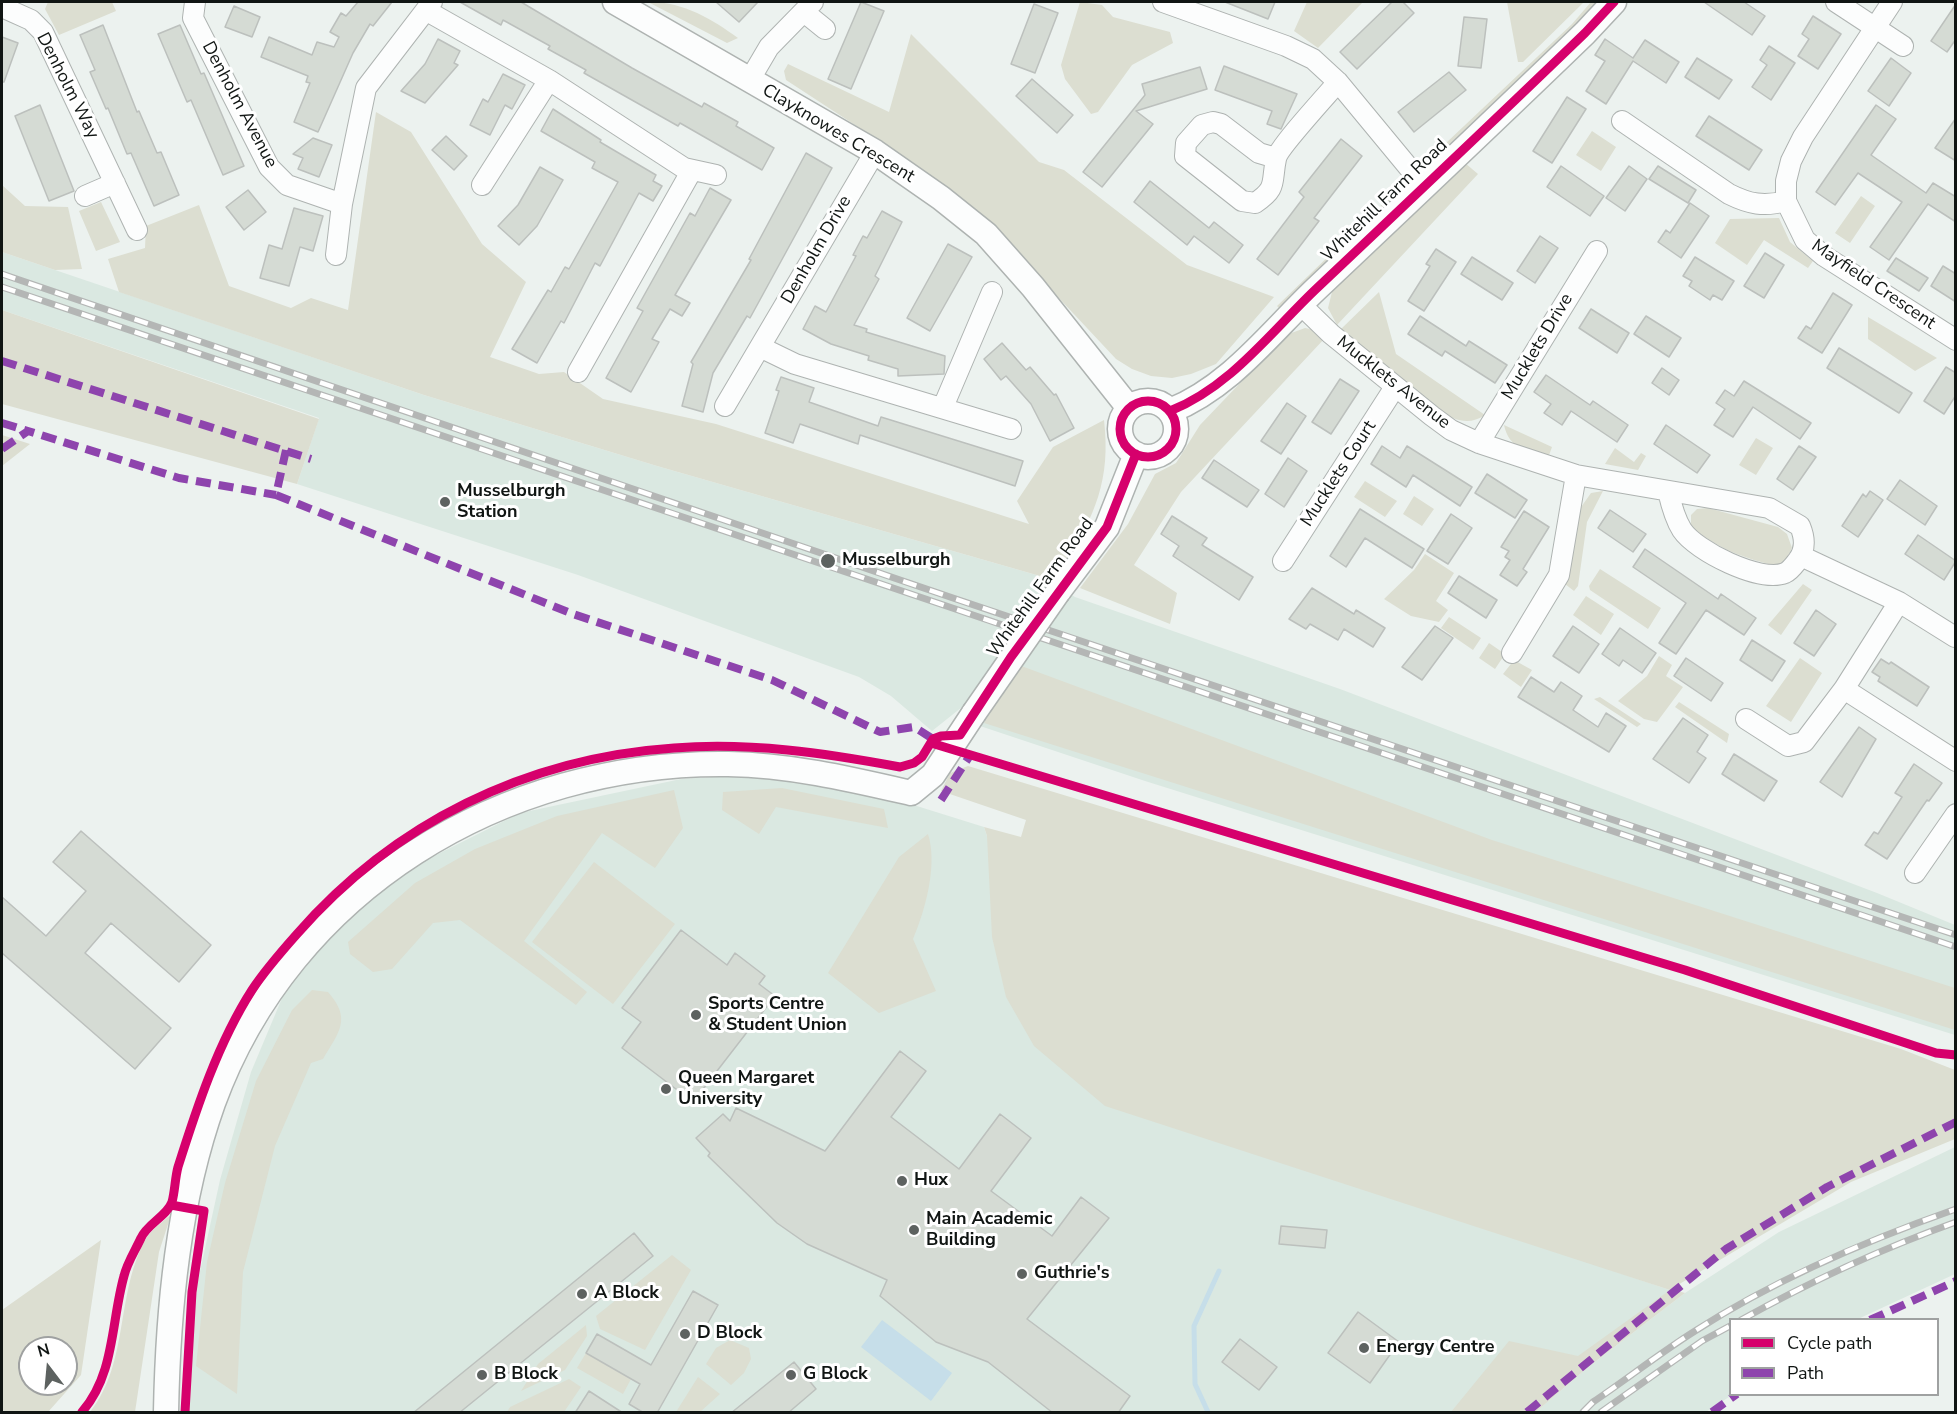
<!DOCTYPE html>
<html>
<head>
<meta charset="utf-8">
<style>
  body { margin:0 }
  #map { position:relative; width:1957px; height:1414px; overflow:hidden; background:#ecf2ef; font-family:"Nunito Sans",sans-serif }
  canvas { display:block }
  .frame { position:absolute; inset:0; border:3px solid #101513; pointer-events:none }
  .legend { position:absolute; left:1729px; top:1318px; width:210px; height:78px; box-sizing:border-box; background:#fff; border:2px solid #9fa1a1; margin:0; padding:8px 10px; list-style:none; font-size:18px; color:#101513 }
  .legend li { display:flex; align-items:center; gap:12px; height:30px }
  .legend b { width:30px; border:2px solid #9fa1a1 }
  .north { position:absolute; left:18px; top:1336px; width:60px; height:60px; box-sizing:border-box; background:#fff; border:2px solid #9fa1a1; border-radius:50%; rotate:344deg; font-size:16px; font-weight:700; line-height:24px; text-align:center; color:#101513 }
  .north::after { content:''; display:block; margin:auto; width:21px; height:27px; background:#5d6260; clip-path:polygon(50% 0,100% 100%,50% 72%,0 100%) }
</style>
</head>
<body>
<div id="map">
<canvas width="1957" height="1414"></canvas>
<div class="frame"></div>
<ul class="legend">
<li><b style="height:8px;background:#d6006c"></b>Cycle path</li>
<li><b style="height:8px;background:#8e44ad"></b>Path</li>
</ul>
<div class="north">N</div>
</div>
<script>
const context = document.querySelector('canvas').getContext('2d');
context.lineJoin = 'round';
function fillPath(path, color) {
  context.fillStyle = color;
  context.fill(path, 'evenodd');
}
function stroke(path, color, width, dash) {
  context.strokeStyle = color;
  context.lineWidth = width;
  context.lineCap = dash ? 'butt' : 'round';
  context.setLineDash(dash || []);
  context.stroke(path);
}
function drawText(font, color, halo, rows, align = 'center') {
  context.font = font + ' "Nunito Sans",sans-serif';
  context.lineWidth = 6;
  context.setLineDash([]);
  context.textBaseline = 'middle';
  context.strokeStyle = halo;
  context.fillStyle = color;
  for (const [text, x, y, turn = 0] of rows) {
    context.save();
    context.translate(x, y);
    context.rotate((+turn || 0) * Math.PI / 180);
    context.textAlign = isNaN(turn) ? turn : align;
    if (halo) context.strokeText(text, 0, 0);
    context.fillText(text, 0, 0);
    context.restore();
  }
}
fillPath(new Path2D(`
  M2 252 424 395 657 466 1040 576 1075 597 1340 689 1877 893 1955 925V1035L1145 781 980 726 1016 664 932 731 891 696 859 677 578 575 297 484 319 418 2 310Z
  M789 772 872 792 984 827 987 836 1316 1171 1670 1290 1522 1412H182L185 1340 220 1180 251 1072 285 991 348 914 420 863 520 813 681 779Z
  M1955 1147V1274L1858 1319 1730 1320 1732 1395 1706 1412H1536L1587 1368 1685 1293 1779 1232Z`), '#dae8e1');
fillPath(new Path2D(`
  M48 2H112L116 11 59 35 45 9Z
  M648 2C682 1 712 19 738 38L727 43Z
  M1080 2 1102 5 1113 17 1170 32 1173 43 1132 65 1098 112 1091 114 1065 79 1061 65Z
  M1307 2H1363L1318 48 1294 31Z
  M1507 2H1584L1523 62H1518Z
  M1591 2H1599L1578 26 1441 157 1428 160 1572 24Z
  M911 34 1039 162 1064 170 1187 265 1274 297 1216 364 1191 374 1172 378 1151 376 1132 369 1116 359 983 217 881 142 786 80 784 71 788 64 889 112Z
  M376 112 411 132 482 244 526 282 490 357 539 374 564 372 603 399 716 424 1029 524 1017 501 1053 447 1104 420C1111 480 1095 515 1064 566L1052 563 1040 576 657 466 424 395 119 292 108 259 145 248 146 226 199 205 229 286 291 308 311 298 348 310Z
  M1592 131 1616 147 1601 171 1576 155Z
  M1465 163 1478 174 1337 325 1328 308 1333 288Z
  M2 185 25 206 68 207 82 269 55 270 2 252Z
  M1400 187 1395 201 1281 310 1277 306Z
  M1861 196 1875 206 1850 243 1835 233Z
  M101 202 120 242 96 251 79 211Z
  M1779 218 1790 242 1813 261 1808 268 1764 240 1747 265 1715 243 1730 219Z
  M1379 292 1396 354 1485 415C1469 426 1455 420 1440 412L1340 330Z
  M2 310 319 419 297 484 2 404Z
  M1868 317 1937 358 1915 371 1868 339Z
  M1305 328 1315 330 1325 338 1181 492 1134 565 1177 593 1170 624 1080 588 1128 524 1155 474 1176 463 1200 425 1286 335Z
  M1504 425 1552 447 1548 458C1528 452 1509 449 1504 425Z
  M2 435 30 444 2 466Z
  M1756 438 1773 448 1756 475 1739 465Z
  M1615 448 1634 462 1641 453 1646 456 1638 470 1605 464Z
  M1365 481 1397 501 1385 517 1354 497Z
  M1603 491 1587 522 1578 586 1574 591 1565 584 1579 510 1591 493Z
  M1414 496 1434 509 1422 526 1403 514Z
  M1708 508 1778 527 1787 534 1792 548 1786 560 1777 566C1746 559 1715 548 1691 526V515L1697 509Z
  M1425 554 1454 573 1436 601 1448 610 1439 622 1411 616 1384 599 1414 570Z
  M1600 569 1661 608 1648 629 1590 590 1589 586Z
  M1803 584 1812 590 1781 635 1768 625Z
  M1586 596 1614 614 1601 635 1573 615Z
  M1449 617 1481 638 1473 650 1441 628Z
  M1489 643 1505 654 1495 669 1479 658Z
  M1659 656 1672 665 1666 676 1683 687 1657 722 1644 719 1618 701 1647 676Z
  M1800 658 1822 673 1791 722 1766 706Z
  M1514 660 1532 670 1521 687 1503 674Z
  M1016 664 1492 840 1955 988V1030L984 723Z
  M1600 697 1641 724 1637 727 1594 699Z
  M1679 702 1729 734 1727 743 1675 707Z
  M968 766 1901 1049 1955 1070V1139L1851 1182 1671 1289 1685 1293 1587 1368 1536 1412H1451L1509 1341 1578 1356 1670 1290 1105 1106 1034 1046 1006 997 992 937 987 836 984 827 1021 837 1026 820 941 791 950 773Z
  M782 788 884 809 888 828 776 807 759 834 722 810 723 792Z
  M674 790 683 828 655 868 602 833 524 941 587 992 576 1005 460 920 433 923 392 969 373 972 350 954 348 942 415 883 475 849 557 816Z
  M928 834C938 865 925 911 913 939L936 991 879 1013 828 973 899 857Z
  M594 862 675 924 613 1004 532 942Z
  M312 990 328 992C352 1019 339 1032 323 1059L311 1063 275 1146 243 1272 237 1394 196 1366 207 1262 225 1183 256 1081 292 1010Z
  M171 1215 159 1252 135 1412H90C130 1362 115 1291 147 1237 153 1229 163 1221 171 1215Z
  M101 1240 81 1375 48 1412H2V1310ZM30 1348H66V1384H30Z
  M672 1255 691 1270 645 1350 600 1329 596 1316Z
  M586 1325 587 1336 565 1370 521 1391 538 1364Z
  M730 1340 749 1348 751 1359 744 1373 731 1385 706 1364 716 1348Z
  M586 1353 631 1379 623 1394 577 1368Z
  M698 1377 720 1394 700 1412H676Z
  M569 1379 581 1387 564 1412H507L510 1407Z`), '#dcded1');
fillPath(new Path2D(`
  M882 1320 952 1373 931 1401 861 1347Z`), '#c6dee9');
stroke(new Path2D(`
  M1208 1412 1195 1384 1194 1326 1219 1271`), '#c6dee9', 5);
const building = new Path2D(`
  M358 2H392L373 26 370 24 353 53 318 132 294 122 310 83 306 82 308 76 261 57 269 37 312 55 317 42 334 47 339 37 330 32 341 13 346 16Z
  M460 2H521L632 68 702 107 704 103 738 122 736 126 774 148 762 170 680 123 678 126 584 73 586 70 548 49 550 46 503 20 501 25Z
  M716 2H758L739 22Z
  M861 2 884 11 851 89 828 79Z
  M1225 2H1275L1268 19Z
  M1392 2H1403L1414 13 1357 69 1340 52Z
  M1704 2H1744L1765 16 1752 35Z
  M1034 4 1058 13 1035 73 1011 64Z
  M1956 4V39L1947 52 1931 41Z
  M234 6 260 17 252 37 225 27Z
  M1813 16 1841 34 1818 69 1798 56 1809 39 1802 34Z
  M1464 17 1487 19 1481 68 1458 66Z
  M103 25 137 112 139 111 157 153 161 152 179 195 154 206 131 153 127 154 108 108 106 109 90 72 95 70 80 35Z
  M180 25 201 74 204 73 244 166 223 175 191 100 187 102 158 34Z
  M2 37 18 43 4 82H2Z
  M438 39 460 51 454 63 458 65 425 103 401 91 425 64Z
  M1605 39 1633 58 1645 40 1679 62 1666 83 1633 61 1606 104 1586 91 1605 61 1595 55Z
  M1769 46 1795 63 1771 100 1752 87 1767 65 1760 60Z
  M1697 58 1732 80 1719 99 1685 77Z
  M1891 58 1911 73 1889 106 1868 91Z
  M1224 66 1297 94 1281 129 1267 124 1272 111 1215 90Z
  M1200 67 1207 89 1136 111 1153 124 1102 187 1083 172 1145 95 1142 84Z
  M1449 72 1466 90 1414 132 1398 112Z
  M503 74 525 85 512 109 505 105 490 135 470 125 483 99 488 102Z
  M1032 79 1073 115 1057 133 1016 96Z
  M1567 97 1586 109 1552 163 1533 151Z
  M40 105 74 191 49 201 15 116Z
  M1876 105 1896 119 1871 155 1926 193 1933 183 1956 197V222L1928 204 1889 260 1870 247 1902 202 1858 173 1835 205 1816 192Z
  M553 109 601 140 600 142 656 175 653 181 662 186 653 201 639 193 600 266 595 263 564 323 561 321 537 363 512 349 548 290 551 292 565 267 569 269 618 182 592 168 595 162 541 131Z
  M1709 116 1762 150 1749 170 1696 136Z
  M1956 118V161L1935 148Z
  M446 136 467 156 454 170 432 150Z
  M313 138 332 145 319 177 298 169 303 158 293 154Z
  M1341 139 1362 156 1314 218 1319 221 1278 275 1257 259 1304 197 1299 192Z
  M806 153 832 168 750 318 747 316 713 373 703 412 682 406 693 364 691 362 751 260 749 259Z
  M1561 166 1604 196 1590 216 1547 187Z
  M1629 166 1647 179 1625 211 1606 198Z
  M1658 166 1696 190 1688 203 1649 179Z
  M540 167 563 180 537 226 519 245 498 226 518 205Z
  M1150 181 1209 228 1214 222 1243 245 1229 263 1194 236 1187 245 1134 202Z
  M710 188 731 200 675 295 690 303 682 316 670 309 652 339 659 342 631 392 606 378 643 311 637 308 690 213 695 216Z
  M248 190 266 212 244 230 226 207Z
  M1690 203 1709 216 1681 258 1658 242 1666 230 1670 233Z
  M294 208 323 216 313 251 300 247 289 286 260 278 269 245 282 249Z
  M882 211 902 222 875 276 879 279 854 325 867 329 866 332 945 356 944 374 898 376V369L868 360 869 356 831 344 803 329 815 306 826 312 856 256 853 255 863 236 867 238Z
  M1540 236 1558 248 1535 283 1517 271Z
  M948 244 972 257 930 331 907 318Z
  M1436 249 1456 262 1424 311 1408 301 1430 266 1426 264Z
  M1765 253 1784 265 1764 298 1744 286Z
  M1472 257 1513 283 1502 300 1461 274Z
  M1695 257 1734 281 1722 300 1713 295 1710 300 1689 286 1692 281 1683 276Z
  M1896 258 1928 278 1919 291 1887 271Z
  M1943 266 1956 274V302L1931 286Z
  M1833 293 1852 305 1822 353 1798 338 1806 326 1811 329Z
  M1591 309 1629 333 1617 353 1579 328Z
  M1420 316 1466 346 1469 341 1507 365 1495 383 1445 351 1442 356 1408 334Z
  M1646 316 1681 338 1669 357 1634 334Z
  M1002 343 1026 370 1030 367 1054 395 1056 394 1074 428 1050 441 1031 404 1006 376 1001 380 984 359Z
  M1839 348 1912 393 1899 413 1827 368Z
  M1946 367 1956 373V395L1944 414 1924 401Z
  M1662 368 1679 380 1669 395 1652 383Z
  M1546 375 1590 405 1593 401 1628 425 1617 442 1571 411 1562 425 1544 413 1551 404 1534 392Z
  M781 377 814 388 809 402 878 426 881 417 1023 461 1015 486 860 435 858 444 800 424 793 443 765 433 779 391 776 390Z
  M1340 379 1359 391 1331 434 1312 422Z
  M1744 381 1811 423 1800 439 1753 407 1733 437 1714 425 1725 409 1716 403 1725 390 1734 396Z
  M1287 403 1306 416 1281 454 1261 441Z
  M1666 425 1710 455 1697 473 1654 444Z
  M1382 446 1400 458 1407 446 1472 487 1460 506 1413 475 1406 487 1371 464Z
  M1799 446 1816 457 1793 490 1777 479Z
  M1288 458 1307 471 1284 507 1265 494Z
  M1214 460 1259 490 1247 507 1202 478Z
  M1487 474 1527 500 1515 518 1475 493Z
  M1900 480 1937 506 1925 525 1887 499Z
  M1870 491 1883 500 1858 537 1842 526 1863 494 1866 497Z
  M1360 509 1424 549 1412 568 1365 538 1346 567 1330 556Z
  M1610 510 1646 534 1633 552 1598 528Z
  M1524 511 1549 527 1523 569 1527 572 1517 586 1500 575 1510 560 1505 557 1509 551 1501 547Z
  M1451 514 1472 528 1448 564 1427 551Z
  M1172 516 1207 538 1202 545 1253 577 1239 600 1173 556 1179 546 1161 534Z
  M1918 535 1956 561 1944 580 1905 554Z
  M1645 549 1718 599 1721 594 1756 618 1744 635 1706 610 1676 654 1659 643 1686 603 1633 567Z
  M1459 576 1497 600 1486 618 1448 593Z
  M1312 588 1354 614 1356 610 1385 628 1373 647 1344 629 1338 640 1310 624 1306 629 1289 619Z
  M1816 610 1836 624 1814 656 1794 643Z
  M1435 626 1453 638 1422 680 1402 667Z
  M1573 626 1599 644 1579 673 1553 656Z
  M1620 628 1656 653 1642 673 1623 660 1619 666 1602 654Z
  M1752 640 1785 661 1772 681 1740 660Z
  M1686 658 1723 683 1711 701 1674 676Z
  M1881 659 1889 664 1891 662 1929 687 1917 706 1878 681 1880 677 1872 672Z
  M1531 677 1554 692 1561 682 1582 696 1573 710 1598 727 1606 713 1626 726 1609 752 1518 697Z
  M1683 718 1708 735 1697 752 1706 758 1689 783 1653 759Z
  M1859 727 1876 739 1842 797 1820 782Z
  M1734 754 1777 781 1764 801 1722 774Z
  M1914 764 1942 783 1929 801 1927 800 1887 859 1865 845 1874 832 1878 834 1902 797 1895 793Z
  M81 831 211 945 179 982 111 923 85 953 171 1028 135 1069 2 953V897L46 936 86 891 53 862Z
  M681 930 727 965 735 953 765 976 759 984 775 996 693 1102 622 1048 641 1022 622 1008Z
  M900 1051 926 1071 891 1117 959 1169 1000 1114 1031 1138 991 1191 1052 1236 1081 1197 1109 1218 1027 1319 1130 1396 1118 1413H1053L988 1362 936 1342 880 1296 887 1280 807 1244 777 1223 708 1156 710 1153 696 1138 723 1114 730 1121 736 1108 825 1151Z
  M1281 1226 1327 1230 1325 1248 1279 1244Z
  M634 1233 653 1256 459 1413H413Z
  M693 1291 718 1305 657 1413H644L629 1404 640 1384 586 1353 597 1334 651 1365Z
  M1358 1312 1399 1342 1370 1383 1328 1353Z
  M1240 1339 1277 1367 1259 1390 1222 1362Z
  M794 1362 816 1389 788 1413H731Z
  M589 1391 623 1413H575Z`);
fillPath(building, '#d5dbd4');
stroke(building, '#bcc0bd', 1.5);
const minor = new Path2D(`
  M195 2 193 18 269 167 287 185 342 204
  M1163 2 1286 46 1313 59 1338 82 1424 186
  M1836 2 1903 46
  M2 7 31 20 43 32 137 230
  M427 11 549 80 684 168 716 175
  M804 12 825 29
  M749 81 769 47 813 2
  M1622 121 1729 194C1749 204 1764 207 1786 201L1805 240 1824 256 1956 340
  M1276 158 1259 153 1221 124 1213 122 1202 125 1186 143 1185 156 1242 201 1255 203C1278 188 1271 182 1276 159 1278 148 1327 95 1338 82
  M482 185 549 80
  M85 196 115 183
  M1786 201V181L1791 161 1803 137 1892 2
  M336 255 342 204 366 88 432 2
  M1300 304 1331 334 1432 416 1451 430 1479 443 1576 475 1769 508 1800 526C1805 538 1806 549 1798 560 1794 565 1791 570 1785 573 1760 583 1696 551 1682 530 1675 519 1671 504 1668 491
  M760 347 795 364 1011 429
  M578 372 692 170
  M725 406 875 152
  M943 407 992 292
  M1479 443 1597 251
  M1801 556 1899 602 1955 637
  M1283 561 1395 387
  M1512 653 1559 575 1576 475
  M1844 689 1956 761
  M1746 719 1788 746 1804 742 1844 689 1899 602
  M1915 873 1956 814`);
const tertiary = new Path2D(`
  M615 2 875 152 941 198 986 234 1033 287 1129 408
  M1120 429a28 28 0 1 1 56 0a28 28 0 1 1-56 0Z
  M1170 411C1230 387 1269 334 1315 290 1405 205 1496 119 1585 33L1614 2
  M1058 592 1107 527 1136 454
  M166 1412C168 1309 178 1201 213 1103 291 889 503 761 728 764 791 765 850 779 911 793L933 775 974 713`);
stroke(minor, '#aeb3b1', 22);
stroke(tertiary, '#aeb3b1', 27);
stroke(minor, '#fcfdfd', 20);
stroke(tertiary, '#fcfdfd', 24);
const rail = new Path2D(`
  M2 274 950 597 1956 935
  M2 287 1956 947
  M1741 1320C1811 1281 1881 1249 1956 1222
  M1583 1412 1593 1402C1627 1379 1660 1353 1695 1331 1776 1279 1865 1241 1956 1209
  M1601 1412 1702 1341 1730 1326`);
stroke(rail, '#b4b6b5', 7);
stroke(rail, '#fff', 4.5, [14]);
const tertiaryBridge = new Path2D(`
  M974 713 1058 592`);
stroke(tertiaryBridge, '#aeb3b1', 27, []);
stroke(tertiaryBridge, '#fcfdfd', 24);
stroke(new Path2D(`
  M2 361 311 459
  M2 423 28 431
  M2 449 28 431 179 478 276 495
  M286 450 276 495 573 614 772 680 880 732 914 727 933 739
  M941 800 969 757
  M1870 1320 1956 1281
  M1527 1412 1726 1249 1827 1187 1956 1122
  M1712 1412 1737 1394`), '#8e44ad', 8, [15, 8]);
stroke(new Path2D(`
  M1120 429a28 28 0 1 1 56 0a28 28 0 1 1-56 0Z
  M1170 411C1230 387 1269 334 1315 290 1405 205 1496 119 1585 33L1614 2
  M931 743 1685 970 1936 1053 1956 1055
  M171 1205 204 1211 192 1292 185 1412
  M82 1412C115 1374 111 1322 124 1276 127 1263 135 1251 141 1238 147 1224 167 1216 172 1202 175 1191 175 1178 178 1167 197 1107 218 1043 252 990 265 970 281 952 297 934 394 823 526 758 674 748 750 742 825 753 900 767L914 763 922 757 933 739 941 736 960 735 1011 657 1107 527 1136 454`), '#d6006c', 9);
for (const [x, y, r, color] of [
  [445,502,6,"#5d6260"],
  [828,561,8,"#5d6260"],
  [696,1015,6,"#5d6260"],
  [666,1089,6,"#5d6260"],
  [902,1181,6,"#5d6260"],
  [914,1230,6,"#5d6260"],
  [1022,1274,6,"#5d6260"],
  [582,1294,6,"#5d6260"],
  [685,1334,6,"#5d6260"],
  [1364,1348,6,"#5d6260"],
  [482,1375,6,"#5d6260"],
  [791,1375,6,"#5d6260"]
]) {
  const dot = new Path2D();
  dot.arc(x, y, r, 0, 2 * Math.PI);
  context.fillStyle = color;
  context.fill(dot);
  stroke(dot, '#fff', 2);
}
drawText('18px', '#101513', '#fff', [
  ["Denholm Way",67,86,63],
  ["Denholm Avenue",239,105,62],
  ["Clayknowes Crescent",838,134,31],
  ["Whitehill Farm Road",1385,201,-44],
  ["Denholm Drive",817,250,-60],
  ["Mayfield Crescent",1873,285,34],
  ["Mucklets Drive",1538,347,-59],
  ["Mucklets Avenue",1393,383,38],
  ["Mucklets Court",1339,474,-57],
  ["Whitehill Farm Road",1041,588,-54]
]);
drawText('bold 18px', '#101513', '#fff', [
  ["Musselburgh",457,492],
  ["Station",457,513],
  ["Musselburgh",842,561],
  ["Sports Centre",708,1005],
  ["& Student Union",708,1026],
  ["Queen Margaret",678,1079],
  ["University",678,1100],
  ["Hux",914,1181],
  ["Main Academic",926,1220],
  ["Building",926,1241],
  ["Guthrie's",1034,1274],
  ["A Block",594,1294],
  ["D Block",697,1334],
  ["Energy Centre",1376,1348],
  ["B Block",494,1375],
  ["G Block",803,1375]
], 'left');
</script>
</body>
</html>
